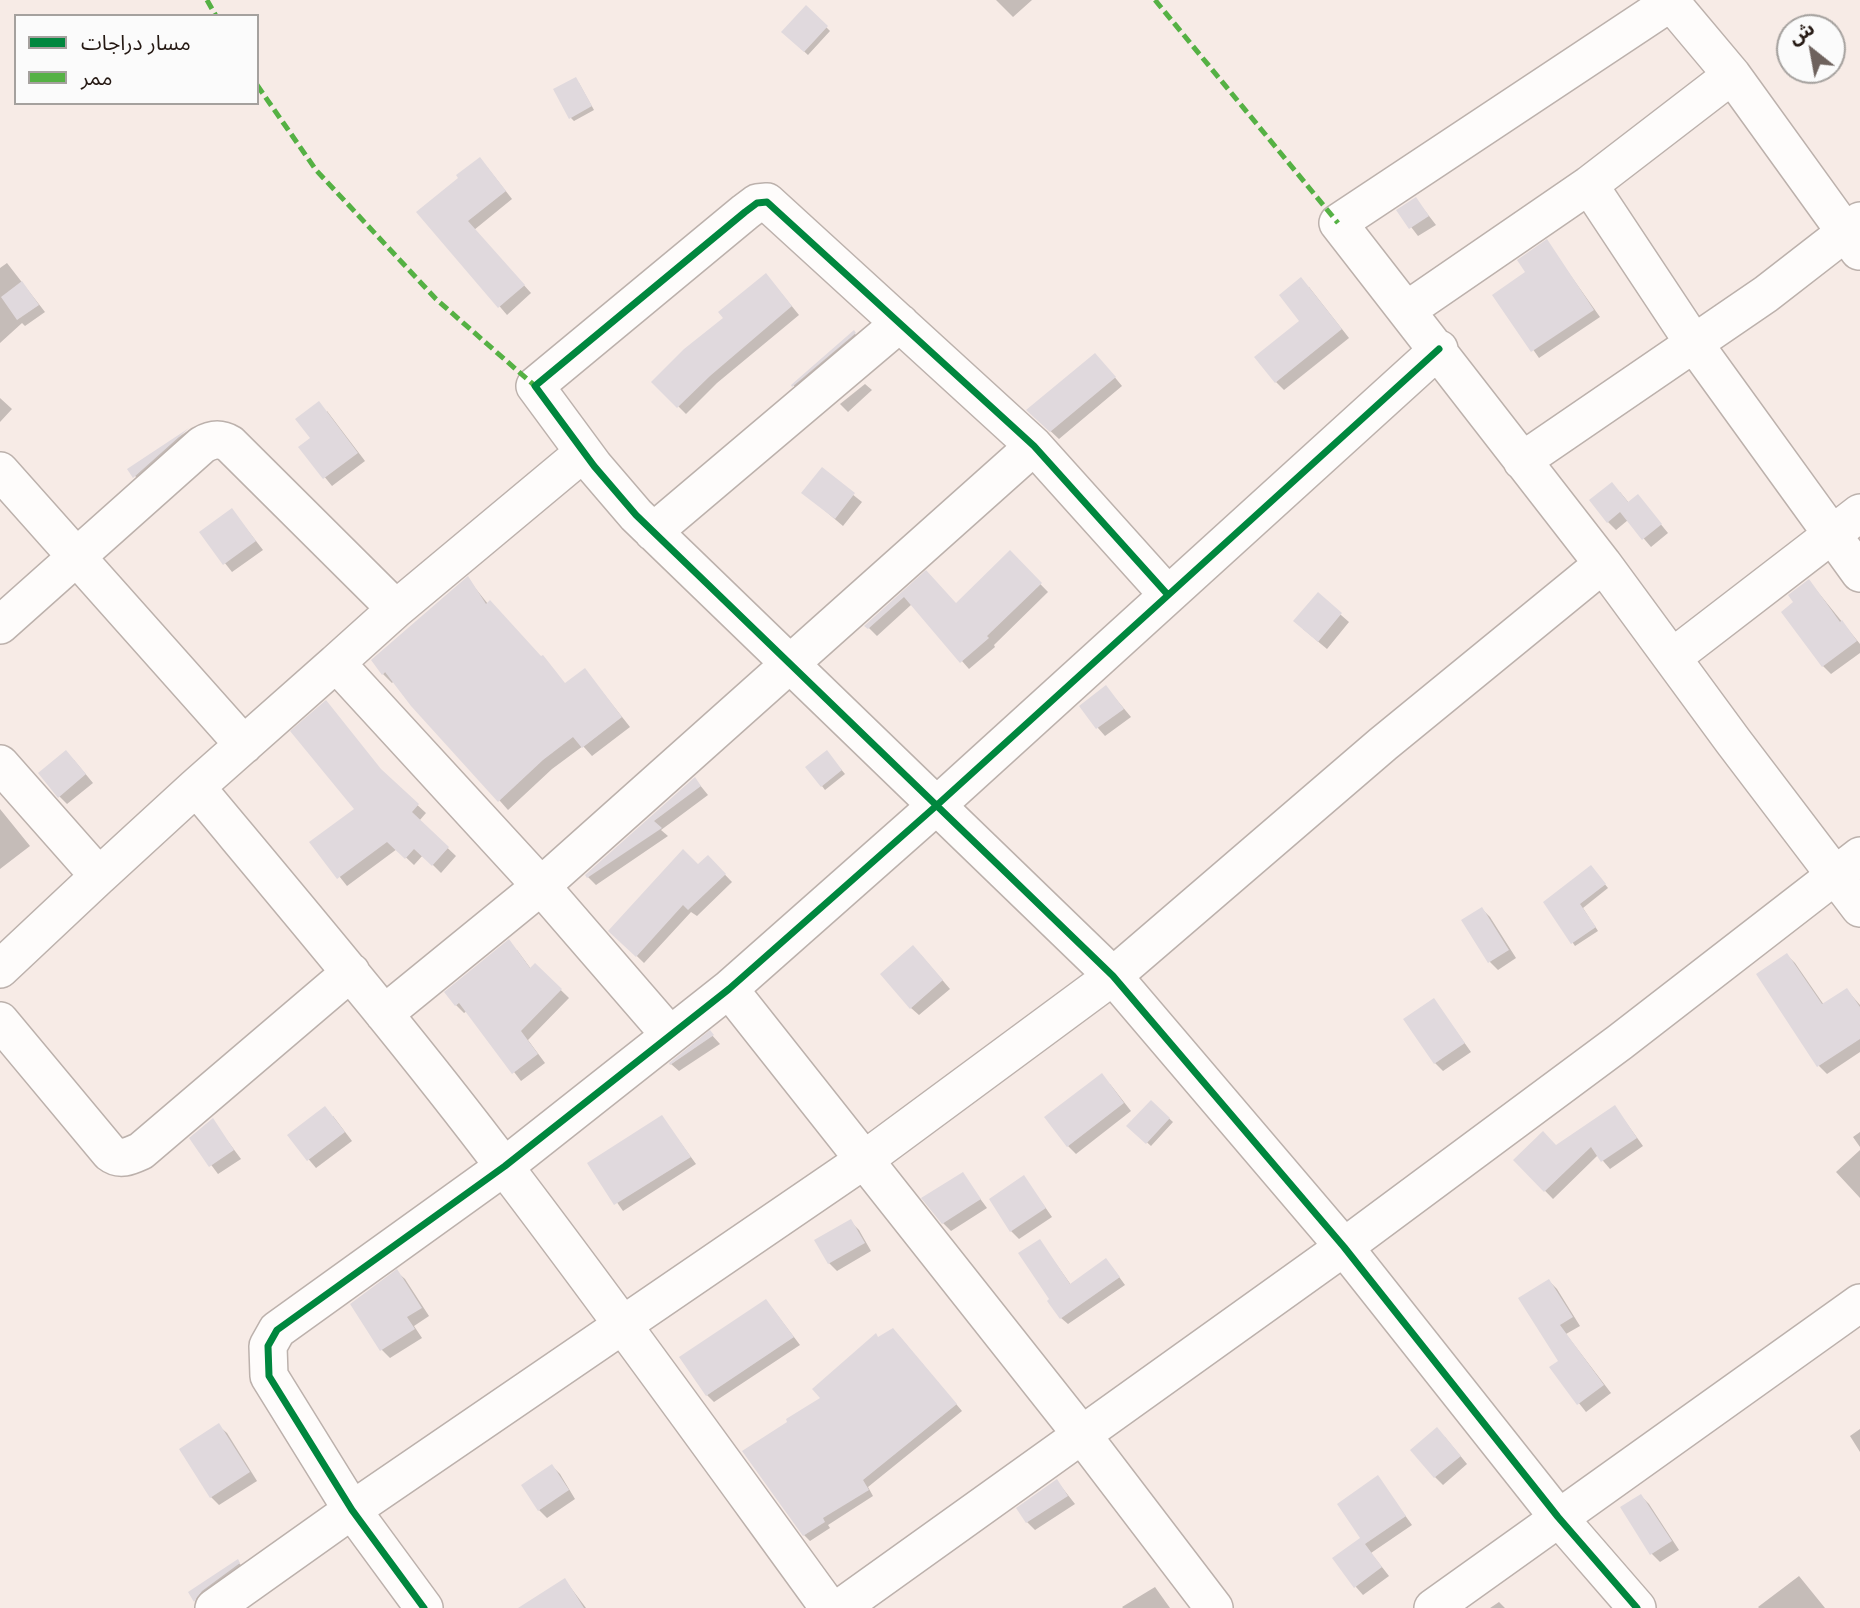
<!DOCTYPE html>
<html>
<head>
<meta charset="utf-8">
<style>
  body { margin:0 }
  #map { position:relative; width:1860px; height:1608px; overflow:hidden; background:#f7ebe6; font-family:"Noto Sans","Noto Sans Arabic",sans-serif }
  canvas { display:block }
  .legend { position:absolute; left:14px; top:14px; width:245px; height:91px; box-sizing:border-box; background:#fbfbfb; border:2px solid #a5a19e; margin:0; padding:9px 12px; list-style:none; font-size:21px; color:#251913 }
  .legend li { display:flex; align-items:center; gap:14px; height:35px }
  .legend b { width:35px; border:2px solid #a5a19e }
  .north { position:absolute; left:1776px; top:14px; width:70px; height:70px; box-sizing:border-box; background:#fbfbfb; border:2px solid #a5a19e; border-radius:50%; rotate:329deg; font-size:19px; font-weight:700; line-height:28px; text-align:center; color:#251913 }
  .north::after { content:''; display:block; margin:auto; width:24px; height:32px; background:#6e625d; clip-path:polygon(50% 0,100% 100%,50% 72%,0 100%) }
</style>
</head>
<body>
<div id="map">
<canvas width="1860" height="1608"></canvas>
<ul class="legend">
<li><b style="height:9px;background:#00873e"></b>مسار دراجات</li>
<li><b style="height:9px;background:#55b144"></b>ممر</li>
</ul>
<div class="north">ش</div>
</div>
<script>
const context = document.querySelector('canvas').getContext('2d');
context.lineJoin = 'round';
function fillPath(path, color) {
  context.fillStyle = color;
  context.fill(path, 'evenodd');
}
function stroke(path, color, width, dash) {
  context.strokeStyle = color;
  context.lineWidth = width;
  context.lineCap = dash ? 'butt' : 'round';
  context.setLineDash(dash || []);
  context.stroke(path);
}
fillPath(new Path2D(`
  M996 0H1032L1013 17Z
  M806 7 830 31 808 55 783 32Z
  M579 83 594 110 574 121 571 118Z
  M487 167 512 199 474 230 531 293 507 315 419 212Z
  M1416 199 1436 225 1418 236 1398 210Z
  M1547 242 1600 317 1539 358 1495 295 1528 273Z
  M7 263 45 312 25 326 22 323 0 343V268Z
  M773 283 799 315 717 383 686 414 654 382Z
  M1309 287 1349 338 1284 390 1276 382 1301 321Z
  M854 333 863 342 802 393 793 385Z
  M1103 363 1122 386 1059 439 1028 410Z
  M865 384 872 390 848 412 840 404Z
  M0 398 12 409 0 422Z
  M327 411 365 461 332 486 301 448 312 439Z
  M189 430 196 437 142 485 130 469Z
  M822 470 862 502 843 526 804 493Z
  M1620 492 1629 503 1645 505 1668 533 1651 547 1628 520 1616 530 1608 522Z
  M232 510 263 550 232 572 201 533Z
  M1010 553 1048 592 994 645 995 647 969 669 912 604 877 636 867 626 926 573 956 605Z
  M468 579 488 604 566 685 585 670 630 727 592 756 583 746 552 769 508 810 394 681 392 683 383 674Z
  M1809 581 1860 644V653L1831 674 1823 666 1796 603Z
  M1318 595 1349 622 1327 649 1303 629Z
  M1106 687 1131 717 1105 736 1098 728Z
  M830 756 845 774 825 790 822 786Z
  M74 760 93 783 67 804 59 796Z
  M387 777 426 813 419 821 456 856 441 873 423 855 414 865 397 849 347 886 312 842 356 809Z
  M695 779 708 795 661 830 668 836 596 885 587 876Z
  M0 809 30 846 0 869Z
  M708 857 732 882 697 916 691 912 644 963 611 931Z
  M1594 871 1608 888 1583 908 1598 931 1575 946 1546 903Z
  M1482 909 1490 917 1516 958 1498 970 1490 962 1464 921Z
  M517 950 531 969 535 965 569 998 528 1040 545 1063 521 1081 467 1011 464 1013 456 1005Z
  M921 955 950 989 919 1015 911 1008Z
  M1787 955 1795 963 1824 1005 1847 990 1860 1005V1052L1827 1074 1819 1066Z
  M1434 1000 1471 1052 1443 1071 1435 1063Z
  M710 1033 720 1044 679 1071 671 1064Z
  M1110 1084 1131 1111 1076 1154 1068 1146Z
  M1151 1102 1173 1122 1151 1146 1129 1126Z
  M1615 1107 1643 1146 1610 1169 1598 1155 1553 1199 1515 1160 1556 1147Z
  M333 1116 352 1141 316 1168 289 1136Z
  M662 1117 696 1164 623 1211 590 1164Z
  M212 1120 241 1159 218 1174 191 1138Z
  M1860 1132V1147L1853 1137Z
  M1860 1150V1198L1836 1172Z
  M962 1174 987 1208 951 1231 943 1223Z
  M1024 1177 1052 1217 1019 1239 1011 1231Z
  M851 1222 859 1230 871 1251 837 1271 829 1263Z
  M1040 1241 1071 1285 1112 1267 1125 1285 1068 1324 1061 1318Z
  M397 1272 405 1279 429 1316 414 1326 422 1338 390 1358 382 1350 352 1304Z
  M1549 1281 1557 1289 1580 1326 1566 1334 1611 1393 1586 1412 1551 1368 1560 1361Z
  M772 1308 800 1345 714 1402 707 1395Z
  M899 1336 962 1411 868 1487 873 1496 828 1525 830 1528 810 1541 804 1535 823 1398 879 1339Z
  M219 1426 227 1433 257 1481 219 1505 211 1497Z
  M1860 1429V1452L1850 1436Z
  M1445 1437 1467 1464 1443 1485 1435 1477Z
  M552 1466 560 1474 575 1499 547 1518 539 1510Z
  M1378 1478 1412 1525 1371 1553 1389 1576 1363 1595 1356 1587 1362 1539Z
  M1057 1481 1075 1504 1035 1530 1027 1522Z
  M1641 1496 1649 1504 1679 1550 1660 1562 1652 1554 1622 1508Z
  M237 1561 245 1569 203 1608 190 1592Z
  M1799 1576 1825 1608H1759L1758 1607Z
  M565 1580 586 1608H529Z
  M1155 1587 1170 1608H1123L1122 1607Z
  M1499 1602 1505 1608H1490Z`), '#0003');
fillPath(new Path2D(`
  M806 5 828 26 804 52 781 32Z
  M576 77 592 106 569 119 553 89Z
  M480 157 506 191 468 221 525 285 498 308 416 212 458 178 456 175Z
  M1416 197 1429 216 1409 229 1396 210Z
  M1547 239 1594 310 1531 352 1492 295 1525 272 1517 260Z
  M766 273 792 306 710 376 677 408 651 382 684 349 723 318 718 312Z
  M1301 277 1342 329 1275 383 1254 357 1299 321 1279 295Z
  M22 281 39 305 17 320 1 297Z
  M854 330 856 333 792 387 791 385Z
  M1095 353 1116 377 1050 432 1026 410Z
  M319 401 358 453 323 479 298 447 310 438 295 419Z
  M189 428 133 478 127 469Z
  M822 467 855 493 835 519 801 493Z
  M1612 482 1628 502 1638 494 1662 524 1642 540 1620 512 1607 523 1589 500Z
  M232 508 256 541 223 565 199 532Z
  M1010 550 1042 583 987 636 989 638 960 663 904 597 868 629 864 626 926 570 956 603Z
  M468 576 486 604 490 600 541 656 543 655 565 683 585 668 622 717 582 748 573 737 543 760 498 802 411 706 385 672 382 675 371 660Z
  M1809 579 1840 622 1842 620 1857 641 1822 667 1781 612 1793 602 1788 595Z
  M1318 592 1342 613 1318 642 1293 621Z
  M1106 685 1124 709 1096 729 1079 706Z
  M326 700 381 769 419 804 412 812 449 847 432 866 414 849 405 859 387 842 337 879 309 842 354 809 290 731Z
  M66 750 86 774 58 798 38 773Z
  M827 750 842 770 821 787 805 767Z
  M695 777 701 786 654 821 662 828 587 878 585 875Z
  M683 849 698 864 708 855 726 874 688 910 683 905 636 957 608 931Z
  M1591 865 1606 884 1580 904 1596 927 1571 944 1543 902Z
  M1482 907 1509 950 1488 963 1461 920Z
  M509 939 530 968 535 963 562 989 521 1031 538 1054 512 1074 459 1003 455 1006 444 992Z
  M913 945 943 980 910 1009 880 974Z
  M1787 953 1822 1004 1847 988 1860 1007V1039L1817 1067 1756 974Z
  M1434 998 1465 1043 1434 1064 1403 1019Z
  M710 1030 714 1035 670 1065 669 1063Z
  M1102 1073 1124 1103 1067 1147 1044 1117Z
  M1151 1100 1170 1118 1146 1144 1126 1126Z
  M1615 1105 1637 1138 1601 1162 1591 1147 1544 1192 1513 1160 1543 1131 1556 1145Z
  M325 1106 345 1132 307 1161 287 1135Z
  M662 1115 691 1157 614 1205 587 1163Z
  M213 1118 234 1150 209 1167 189 1138Z
  M963 1172 981 1199 942 1224 921 1198Z
  M1024 1175 1046 1208 1010 1232 989 1199Z
  M851 1219 865 1243 828 1264 814 1240Z
  M1040 1239 1070 1284 1106 1258 1120 1277 1060 1319 1047 1301 1049 1299 1018 1253Z
  M397 1269 422 1308 407 1317 415 1329 380 1351 350 1304Z
  M1549 1279 1573 1317 1560 1325 1604 1385 1577 1405 1549 1367 1558 1361 1518 1298Z
  M766 1299 794 1337 706 1396 679 1357Z
  M893 1328 957 1404 863 1480 869 1490 823 1518 825 1522 803 1536 742 1451 787 1422 786 1419 820 1398 812 1389 876 1333 878 1337Z
  M219 1423 250 1472 210 1498 179 1449Z
  M1437 1427 1461 1456 1434 1478 1410 1450Z
  M552 1464 569 1490 538 1511 521 1485Z
  M1378 1475 1406 1516 1365 1544 1382 1567 1354 1588 1332 1558 1360 1538 1337 1504Z
  M1057 1479 1068 1496 1026 1523 1016 1508Z
  M1641 1494 1672 1541 1650 1555 1620 1507Z
  M238 1559 240 1563 202 1591 194 1602 188 1592Z
  M565 1578 584 1608H518Z`), '#e0d9dd');
const minor = new Path2D(`
  M1669 0 1732 75 1859 251
  M1671 2 1338 223 1603 564 1733 741 1860 908
  M1589 185 1695 345 1860 573
  M1407 310 1589 185 1732 75
  M1522 461 1766 294 1860 221
  M0 471 244 745
  M653 532 900 323
  M1168 595 1034 446 767 202 757 203 745 212 535 386 594 466 636 515 1113 976 1344 1247 1558 1517 1637 1608
  M0 625 202 445C212 439 220 438 230 444L396 609 583 453
  M1673 657 1860 513
  M336 663 396 609
  M0 764 99 876 196 787 336 663 541 886 670 1035
  M196 787C301 913 407 1038 506 1169 616 1313 722 1461 829 1608
  M0 969 99 876
  M729 989 1082 1435 1214 1608
  M384 1014 541 886 1034 446
  M0 1021 110 1153C120 1161 130 1156 141 1151L351 972
  M214 1608 352 1510 864 1160 1113 976 1383 744 1603 564
  M424 1608 352 1510 269 1376 268 1346 277 1330 505 1166 729 989 936 806 1439 349
  M840 1608 1344 1247 1620 1042 1860 856
  M1433 1608 1860 1303`);
stroke(minor, '#bcb1ac', 40);
stroke(minor, '#fefcfb', 37);
stroke(new Path2D(`
  M207 0 216 16
  M1155 0 1338 223
  M257 85 316 170 436 299 535 386`), '#55b144', 5, [10, 5]);
stroke(new Path2D(`
  M1168 595 1034 446 767 202 757 203 745 212 535 386 594 466 636 515 1113 976 1344 1247 1558 1517 1637 1608
  M424 1608 352 1510 269 1376 268 1346 277 1330 505 1166 729 989 936 806 1439 349`), '#00873e', 7);
</script>
</body>
</html>
